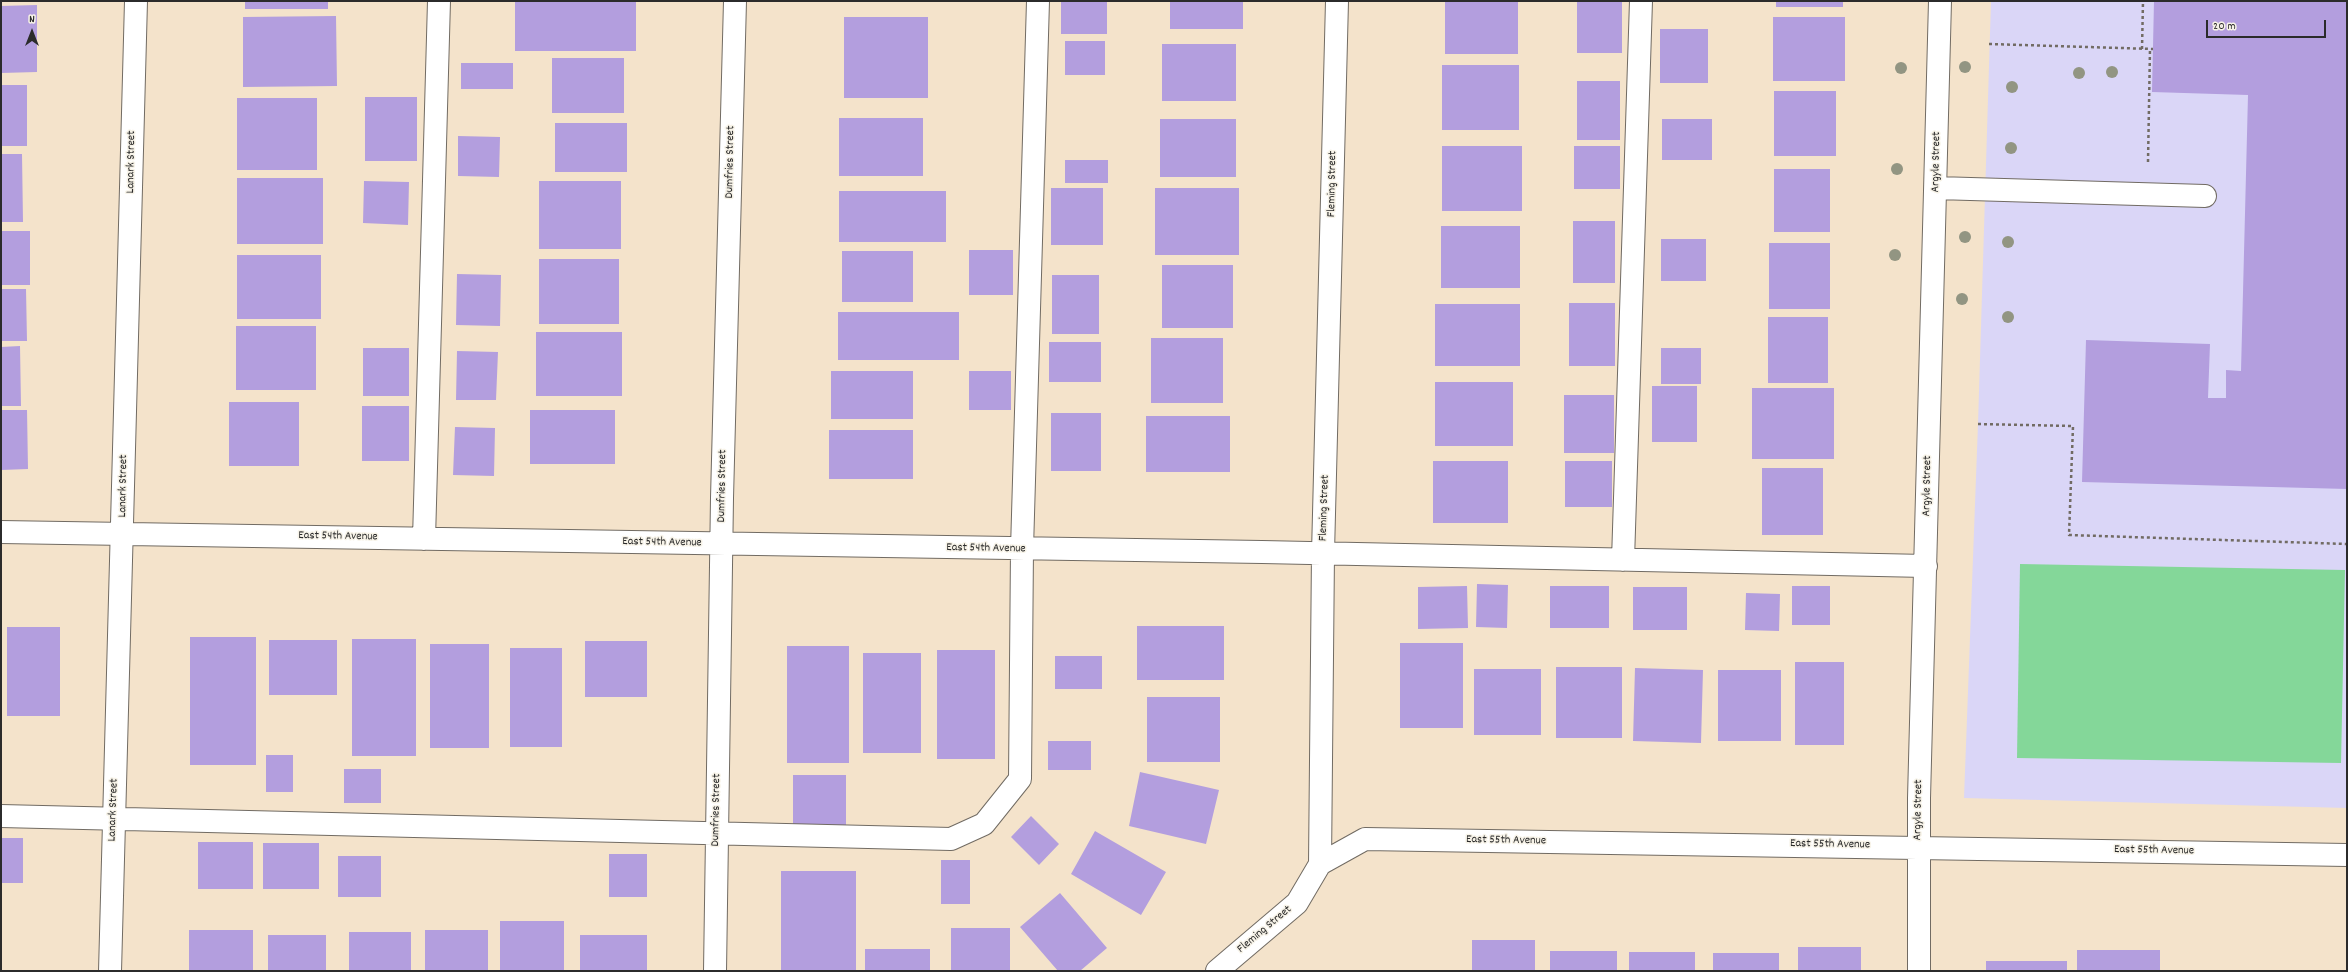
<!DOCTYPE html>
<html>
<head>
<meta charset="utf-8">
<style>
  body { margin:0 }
  #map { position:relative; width:2348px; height:972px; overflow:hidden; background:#f4e3cb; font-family:Dekko,sans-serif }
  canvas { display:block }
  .frame { position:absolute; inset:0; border:2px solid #2b2b2b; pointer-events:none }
  .north { position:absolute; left:12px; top:12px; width:40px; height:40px; -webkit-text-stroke:3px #f7f3e8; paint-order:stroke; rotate:0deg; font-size:11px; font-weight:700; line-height:16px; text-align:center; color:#2b2b2b }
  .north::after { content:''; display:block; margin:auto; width:14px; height:18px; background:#2b2b2b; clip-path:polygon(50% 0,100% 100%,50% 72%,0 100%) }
  .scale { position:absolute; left:2206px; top:20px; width:120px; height:18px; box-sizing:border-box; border:2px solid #2b2b2b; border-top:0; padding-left:5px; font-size:12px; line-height:14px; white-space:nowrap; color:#2b2b2b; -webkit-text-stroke:3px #f7f3e8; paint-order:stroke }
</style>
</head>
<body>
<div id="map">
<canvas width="2348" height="972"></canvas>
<div class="frame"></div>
<div class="north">N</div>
<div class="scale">20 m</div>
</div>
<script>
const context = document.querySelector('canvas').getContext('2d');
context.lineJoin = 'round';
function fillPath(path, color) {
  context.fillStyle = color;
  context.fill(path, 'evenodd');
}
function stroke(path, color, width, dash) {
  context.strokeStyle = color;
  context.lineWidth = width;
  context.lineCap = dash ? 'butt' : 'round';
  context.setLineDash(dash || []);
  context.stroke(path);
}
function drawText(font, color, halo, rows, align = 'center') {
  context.font = font + ' Dekko,sans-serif';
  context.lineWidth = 3;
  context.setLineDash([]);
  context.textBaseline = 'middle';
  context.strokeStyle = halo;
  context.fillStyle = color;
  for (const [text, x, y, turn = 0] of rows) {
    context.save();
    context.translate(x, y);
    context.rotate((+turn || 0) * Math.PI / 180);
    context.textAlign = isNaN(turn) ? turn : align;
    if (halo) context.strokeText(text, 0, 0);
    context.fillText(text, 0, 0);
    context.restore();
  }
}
fillPath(new Path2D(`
  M1991 1H2347V808L1964 798 1978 424Z`), '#dad6f7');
fillPath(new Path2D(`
  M2020 564 2345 570 2341 763 2017 758Z`), '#84d799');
fillPath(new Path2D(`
  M245 1H328V9H245Z
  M515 1H636V51H515Z
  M1061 1H1107V34H1061Z
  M1170 1H1243V29H1170Z
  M1445 1H1518V54H1445Z
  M1577 1H1622V53H1577Z
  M1776 1H1843V7H1776Z
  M2154 1H2347V489L2082 482 2086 340 2210 344 2208 398H2226V370L2241 371 2248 95 2152 92Z
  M37 5V72L1 73V6Z
  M336 16 337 86 243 87V17Z
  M844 17H928V98H844Z
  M1773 17H1845V81H1773Z
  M1660 29H1708V83H1660Z
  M1065 41H1105V75H1065Z
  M1162 44H1236V101H1162Z
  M552 58H624V113H552Z
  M461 63H513V89H461Z
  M1442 65H1519V130H1442Z
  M1577 81H1620V140H1577Z
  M1 85H27V146H1Z
  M1774 91H1836V156H1774Z
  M365 97H417V161H365Z
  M237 98H317V170H237Z
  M839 118H923V176H839Z
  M1160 119H1236V177H1160Z
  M1662 119H1712V160H1662Z
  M555 123H627V172H555Z
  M458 136 500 137 499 177 458 176Z
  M1442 146H1522V211H1442Z
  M1574 146H1620V189H1574Z
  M1 154H22L23 222H1Z
  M1065 160H1108V183H1065Z
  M1774 169H1830V232H1774Z
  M237 178H323V244H237Z
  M364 181 409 182 408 225 363 223Z
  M539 181H621V249H539Z
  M1051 188H1103V245H1051Z
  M1155 188H1239V255H1155Z
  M839 191H946V242H839Z
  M1573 221H1615V283H1573Z
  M1441 226H1520V288H1441Z
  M1 231H30V285H1Z
  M1661 239H1706V281H1661Z
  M1769 243H1830V309H1769Z
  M969 250H1013V295H969Z
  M842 251H913V302H842Z
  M237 255H321V319H237Z
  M539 259H619V324H539Z
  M1162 265H1233V328H1162Z
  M457 274 501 275 500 326 456 325Z
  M1052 275H1099V334H1052Z
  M1 289H26L27 341H1Z
  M1569 303H1615V366H1569Z
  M1435 304H1520V366H1435Z
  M838 312H959V360H838Z
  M1768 317H1828V383H1768Z
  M236 326H316V390H236Z
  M536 332H622V396H536Z
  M1151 338H1223V403H1151Z
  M1049 342H1101V382H1049Z
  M20 346 21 406H1V347Z
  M363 348H409V396H363Z
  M1661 348H1701V384H1661Z
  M457 351 498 352 496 400H456Z
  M831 371H913V419H831Z
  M969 371H1011V410H969Z
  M1435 382H1513V446H1435Z
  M1652 386H1697V442H1652Z
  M1752 388H1834V459H1752Z
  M1564 395H1614V453H1564Z
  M229 402H299V466H229Z
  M362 406H409V461H362Z
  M1 410H27L28 469 1 470Z
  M530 410H615V464H530Z
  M1051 413H1101V471H1051Z
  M1146 416H1230V472H1146Z
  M455 427 495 428 494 476 453 475Z
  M829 430H913V479H829Z
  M1433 461H1508V523H1433Z
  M1565 461H1612V507H1565Z
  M1762 468H1823V535H1762Z
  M1477 584 1508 585 1507 628 1476 627Z
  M1467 586 1468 628 1418 629V587Z
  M1550 586H1609V628H1550Z
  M1792 586H1830V625H1792Z
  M1633 587H1687V630H1633Z
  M1746 593 1780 594 1779 631 1745 630Z
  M1137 626H1224V680H1137Z
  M7 627H60V716H7Z
  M190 637H256V765H190Z
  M352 639H416V756H352Z
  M269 640H337V695H269Z
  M585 641H647V697H585Z
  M1400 643H1463V728H1400Z
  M430 644H489V748H430Z
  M787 646H849V763H787Z
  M510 648H562V747H510Z
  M937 650H995V759H937Z
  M863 653H921V753H863Z
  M1055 656H1102V689H1055Z
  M1795 662H1844V745H1795Z
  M1556 667H1622V738H1556Z
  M1635 668 1703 670 1701 743 1633 741Z
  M1474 669H1541V735H1474Z
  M1718 670H1781V741H1718Z
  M1147 697H1220V762H1147Z
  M1048 741H1091V770H1048Z
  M266 755H293V792H266Z
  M344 769H381V803H344Z
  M1140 772 1219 790 1206 844 1129 826Z
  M793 775H846V825H793Z
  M1031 816 1059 844 1039 865 1011 837Z
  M1095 831 1166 872 1141 915 1071 874Z
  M1 838H23V883H1Z
  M198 842H253V889H198Z
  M263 843H319V889H263Z
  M609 854H647V897H609Z
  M338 856H381V897H338Z
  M941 860H970V904H941Z
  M781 871H856V971H781Z
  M1060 893 1107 948 1080 971H1058L1020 927Z
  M500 921H564V971H500Z
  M951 928H1010V971H951Z
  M189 930H253V971H189Z
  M425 930H488V971H425Z
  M349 932H411V971H349Z
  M268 935H326V971H268Z
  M580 935H647V971H580Z
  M1472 940H1535V971H1472Z
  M1798 947H1861V971H1798Z
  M865 949H930V971H865Z
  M2077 950H2160V971H2077Z
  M1550 951H1617V971H1550Z
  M1629 952H1695V971H1629Z
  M1713 953H1779V971H1713Z
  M1986 961H2067V971H1986Z`), '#b39ede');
const minor = new Path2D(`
  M1937 188 2205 196
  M1 532 1262 552 1926 566
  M424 539 439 1
  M1623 560 1641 1
  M1 816 951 839 984 824 1020 779 1022 549 1038 1
  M1320 864 1365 839 2347 855
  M110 971 136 1
  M715 971 722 498 735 1
  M1217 971 1297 903 1320 864 1323 553 1337 1
  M1919 971V798L1940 1`);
stroke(minor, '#716b63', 24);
stroke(new Path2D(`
  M1989 44 2153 49
  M2142 49 2143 1
  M2148 162 2150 49
  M1978 424 2073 426 2069 535 2347 544`), '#716b63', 2.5, [3, 3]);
stroke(minor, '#fff', 22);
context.fillStyle = '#929582';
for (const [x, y] of [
  [1965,67],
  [1901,68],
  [2112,72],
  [2079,73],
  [2012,87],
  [2011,148],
  [1897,169],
  [1965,237],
  [2008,242],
  [1895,255],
  [1962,299],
  [2008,317]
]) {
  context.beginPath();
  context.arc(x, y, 6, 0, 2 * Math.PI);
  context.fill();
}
drawText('12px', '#2b2b2b', '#f7f3e8', [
  ["Lanark Street",132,162,-89],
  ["Dumfries Street",731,162,-89],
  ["Argyle Street",1937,162,-89],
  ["Fleming Street",1333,184,-89],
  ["Lanark Street",124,486,-89],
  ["Dumfries Street",723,486,-89],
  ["Argyle Street",1928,486,-89],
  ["Fleming Street",1325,508,-88],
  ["East 54th Avenue",338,537,1],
  ["East 54th Avenue",662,543,1],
  ["East 54th Avenue",986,549,1],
  ["Lanark Street",114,810,-88],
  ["Dumfries Street",717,810,-89],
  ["Argyle Street",1919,810,-89],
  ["East 55th Avenue",1506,841,1],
  ["East 55th Avenue",1830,845,1],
  ["East 55th Avenue",2154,851,1],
  ["Fleming Street",1265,930,-40]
]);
</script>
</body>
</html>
